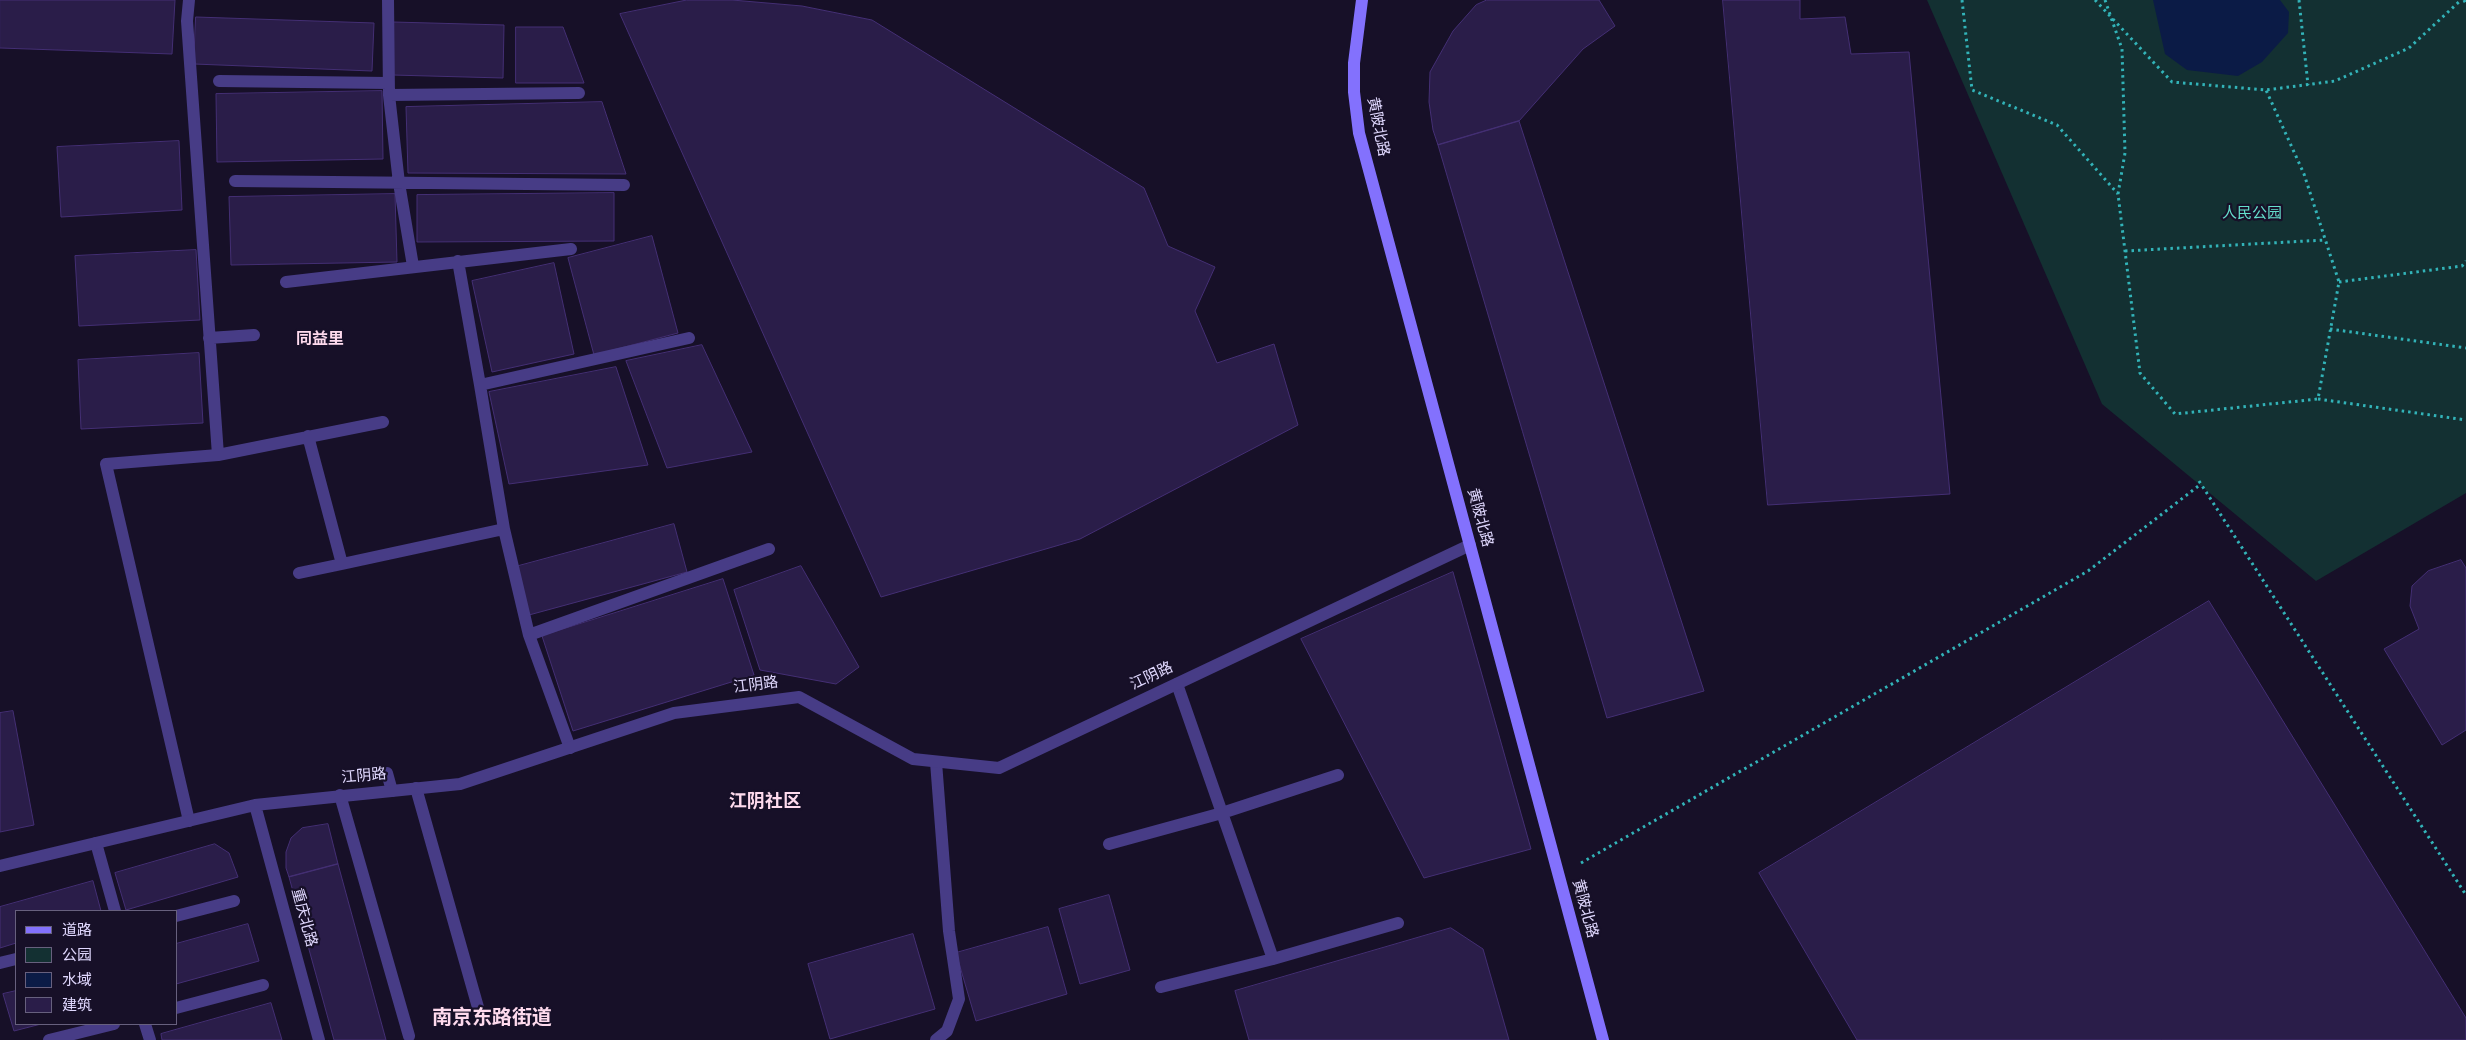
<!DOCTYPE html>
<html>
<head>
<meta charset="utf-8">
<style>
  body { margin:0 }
  #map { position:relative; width:2466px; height:1040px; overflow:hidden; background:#171028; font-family:"Source Sans 3","Noto Sans SC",sans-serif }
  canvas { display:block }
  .legend { position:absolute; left:15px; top:910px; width:162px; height:115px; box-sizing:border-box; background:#171028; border:1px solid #67607e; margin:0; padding:6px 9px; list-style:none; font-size:15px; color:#e0d8fe }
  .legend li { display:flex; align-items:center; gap:10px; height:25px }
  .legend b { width:25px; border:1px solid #67607e }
</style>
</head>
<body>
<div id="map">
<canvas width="2466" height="1040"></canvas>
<ul class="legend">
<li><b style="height:6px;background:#8371fd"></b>道路</li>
<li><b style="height:14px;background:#133032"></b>公园</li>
<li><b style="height:14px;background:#0b1b46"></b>水域</li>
<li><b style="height:14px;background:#2a1d49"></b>建筑</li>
</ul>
</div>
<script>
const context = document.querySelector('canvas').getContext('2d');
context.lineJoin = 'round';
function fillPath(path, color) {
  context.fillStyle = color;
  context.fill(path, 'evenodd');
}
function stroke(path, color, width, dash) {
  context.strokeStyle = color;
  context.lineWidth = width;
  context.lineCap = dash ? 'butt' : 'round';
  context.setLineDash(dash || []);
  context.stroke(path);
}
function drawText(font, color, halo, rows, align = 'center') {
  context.font = font + ' "Source Sans 3","Noto Sans SC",sans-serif';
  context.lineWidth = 4.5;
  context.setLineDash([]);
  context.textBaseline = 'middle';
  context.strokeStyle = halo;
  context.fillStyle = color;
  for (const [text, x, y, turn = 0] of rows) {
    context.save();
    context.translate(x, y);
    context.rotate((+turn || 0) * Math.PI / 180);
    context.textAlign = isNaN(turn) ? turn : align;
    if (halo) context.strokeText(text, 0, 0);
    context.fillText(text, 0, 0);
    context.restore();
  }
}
fillPath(new Path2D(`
  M1927 0H2466V493L2316 581 2102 404Z`), '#133032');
fillPath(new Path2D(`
  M2153 0H2280L2289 12 2288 33 2262 62 2238 76 2187 70 2165 54Z`), '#0b1b46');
const building = new Path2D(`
  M0 0H175L172 54 0 48Z
  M687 0H732L802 6 872 20 1144 188 1168 246 1215 267 1195 311 1217 363 1274 344 1298 425 1080 539 881 597 620 14Z
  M1487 0H1599L1615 26 1583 49 1519 121 1438 145 1433 130 1429 102 1430 72 1453 31 1476 5Z
  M1723 0H1800V19L1845 17 1851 54 1909 52 1950 494 1768 505Z
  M196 17 374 23 372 71 194 64Z
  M393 22 504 25 503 78 392 75Z
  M516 27H563L584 83H516Z
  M382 91 383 159 217 162 216 94Z
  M602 102 626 174 408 173 406 107Z
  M1519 121 1704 691 1607 718 1438 145Z
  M179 141 182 210 61 217 57 147Z
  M614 193V241L417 242V195Z
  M395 194 397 262 231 265 229 197Z
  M652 236 678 333 594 355 568 258Z
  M196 250 200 320 79 326 75 256Z
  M554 263 574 354 492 372 472 281Z
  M702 345 752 452 667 468 626 361Z
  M199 353 203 423 81 429 78 360Z
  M616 367 648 465 509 484 489 392Z
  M674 524 687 572 529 615 515 567Z
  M2461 560 2466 568V730L2442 745 2384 649 2419 629 2410 606 2412 586 2428 571Z
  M801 566 859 667 836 684 760 670 734 590Z
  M1453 572 1531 849 1424 878 1301 639Z
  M723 579 754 675 573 731 542 636Z
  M2209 601 2466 1018V1040H1857L1759 873Z
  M13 711 34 825 0 832V713Z
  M328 824 338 864 289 877 286 868V852L291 838 302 828Z
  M215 844 229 853 238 877 126 910 115 873Z
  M338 864 386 1040H334L289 877Z
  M93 881 101 911H16V943L0 948V907Z
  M1109 895 1130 970 1080 984 1059 909Z
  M248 924 259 961 176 984V944Z
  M1048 927 1067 994 976 1021 956 953Z
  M1451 928 1483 949 1509 1040H1249L1235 991Z
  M913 934 935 1009 830 1039 808 964Z
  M16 991V1024H41L14 1031 3 994Z
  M271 1003 282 1040H162L161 1034Z`);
fillPath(building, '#2a1d49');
stroke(building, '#442f74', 1);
stroke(new Path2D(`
  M1962 0 1972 90 2057 125 2118 194
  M2095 0 2172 82 2266 90 2335 81 2409 48 2461 0
  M2105 0 2122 49 2125 153 2118 194 2140 373 2175 414 2318 399 2339 282 2304 174 2266 90
  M2299 0 2308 85
  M2464 0 2466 4
  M2125 251 2325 240
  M2339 282 2462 266 2466 261
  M2330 329 2466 348
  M2318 399 2466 420
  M2199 481 2466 895
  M1581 863 2088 571 2201 484`), '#32b3b8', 3, [2.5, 4]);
stroke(new Path2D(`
  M189 0 187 21 218 455 106 464 189 821
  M388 0 389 95 399 183 413 266
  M219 81 388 83
  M389 95 579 93
  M235 181 624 185
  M458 261 480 385 689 338
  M286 282 571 249
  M209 338 254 335
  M218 455 383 422
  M504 529 529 635 570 748
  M342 564 504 529 480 385
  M299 573 342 564 308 436
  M529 635 769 549
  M1177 684 1273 959
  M936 762 949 931 959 999 947 1031 936 1040
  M387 773 392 791
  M416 788 481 1018
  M340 795 409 1036
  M96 843 115 911
  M1109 844 1222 813 1338 775
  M176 916 234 901
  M0 963 16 959
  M1161 987 1273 959 1398 923
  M176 1008 263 985
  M145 1024 150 1040
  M49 1040 114 1024`), '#473c86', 12);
stroke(new Path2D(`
  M255 805 319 1040
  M0 866 255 805 460 784 674 713 799 697 913 759 999 768 1470 545`), '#473c86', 12);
stroke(new Path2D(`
  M1362 0 1354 63V92L1359 133 1603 1040`), '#8371fd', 12);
drawText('15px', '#e0d8fe', '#171028', [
  ["黄陂北路",1377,127,79],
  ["黄陂北路",1479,518,75],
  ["江阴路",1152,677,-25],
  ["江阴路",756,686,-7],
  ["江阴路",364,777,-5],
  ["黄陂北路",1584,909,75],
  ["重庆北路",303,918,75]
]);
drawText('15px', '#64decc', '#171028', [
  ["人民公园",2252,215]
]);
drawText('bold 16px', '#fedaed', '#171028', [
  ["同益里",320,340]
]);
drawText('bold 18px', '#fedaed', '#171028', [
  ["江阴社区",765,803]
]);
drawText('bold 20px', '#fedaed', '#171028', [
  ["南京东路街道",492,1020]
]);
</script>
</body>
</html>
